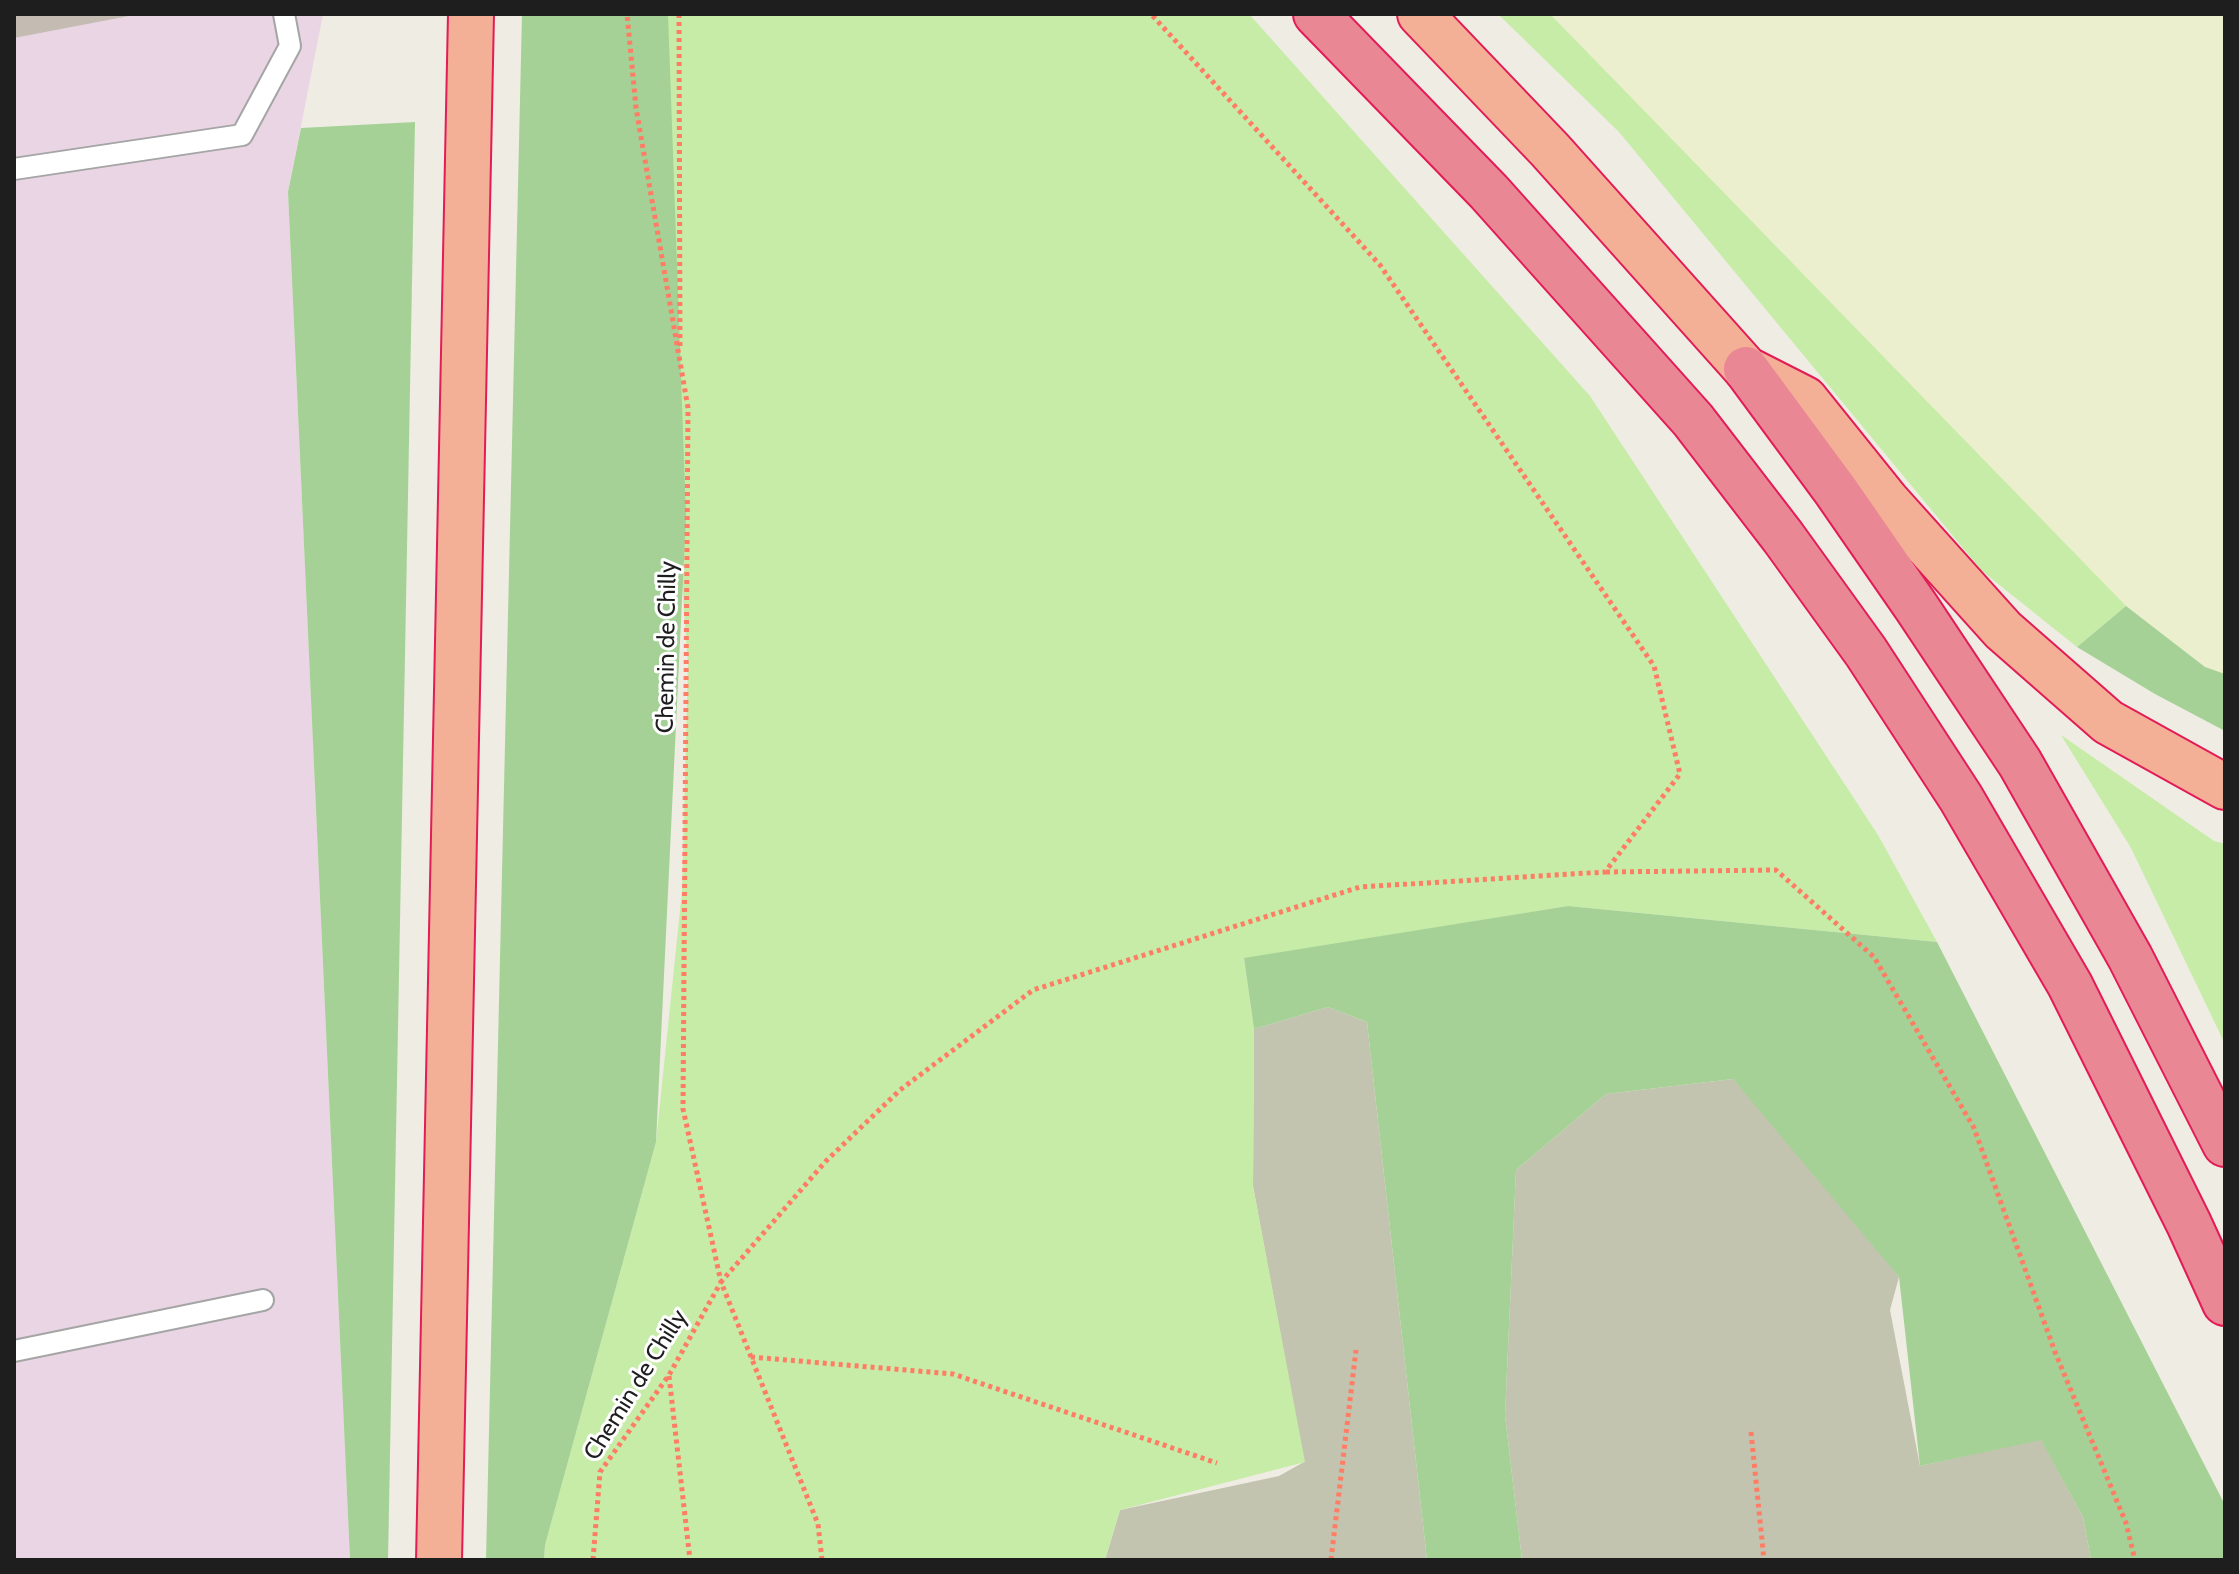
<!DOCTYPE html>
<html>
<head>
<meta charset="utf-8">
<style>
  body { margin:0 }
  #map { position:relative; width:2239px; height:1574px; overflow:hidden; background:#efece3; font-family:Cabin,sans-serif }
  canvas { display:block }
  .frame { position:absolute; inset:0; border:16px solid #1e1e1e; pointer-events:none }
</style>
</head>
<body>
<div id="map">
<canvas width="2239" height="1574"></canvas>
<div class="frame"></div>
</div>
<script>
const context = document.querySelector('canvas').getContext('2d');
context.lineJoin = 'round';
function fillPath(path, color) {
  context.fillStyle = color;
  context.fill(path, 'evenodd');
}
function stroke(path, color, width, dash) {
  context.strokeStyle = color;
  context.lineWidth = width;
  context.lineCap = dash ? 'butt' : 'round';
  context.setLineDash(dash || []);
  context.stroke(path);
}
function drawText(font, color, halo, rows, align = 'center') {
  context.font = font + ' Cabin,sans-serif';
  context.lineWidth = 6;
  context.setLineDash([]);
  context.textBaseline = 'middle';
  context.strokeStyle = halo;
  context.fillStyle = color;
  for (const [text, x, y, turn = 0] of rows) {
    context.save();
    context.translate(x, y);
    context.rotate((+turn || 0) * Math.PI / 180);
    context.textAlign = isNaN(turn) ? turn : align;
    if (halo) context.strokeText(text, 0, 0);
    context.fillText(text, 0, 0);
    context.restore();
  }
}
fillPath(new Path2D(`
  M14 14H323L288 192 350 1560H14Z`), '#e9d5e4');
fillPath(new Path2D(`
  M1328 1007 1367 1022 1427 1560H1105L1120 1510 1279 1476 1304 1462 1253 1186 1254 1029Z
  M1733 1079 1824 1179 1899 1277 1890 1310 1920 1466 2041 1439 2083 1517 2091 1560H1522L1505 1415 1516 1170 1606 1094Z`), '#c3c4af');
fillPath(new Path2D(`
  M1550 14H2225V674L2205 667 2097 584Z`), '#ebefce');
fillPath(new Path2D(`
  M653 14H1249L1590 396 1878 835 1937 942 1568 906 1244 959 1254 1029 1253 1186 1305 1462 1120 1510 1105 1560H544L545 1545 656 1142 682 891 688 664 654 218Z
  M1498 14H1550L2126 606 2077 647 1982 571 1619 132Z
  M2061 735 2214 841 2225 844V1044L2131 848Z`), '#c6eca7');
fillPath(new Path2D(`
  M522 14H668L686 516 656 1142 545 1545 544 1560H486Z
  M415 122 388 1560H350L288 192 301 128Z
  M2126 606 2205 667 2225 674V731L2155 694 2077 647Z
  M1568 906 1937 942 2225 1505V1560H2091L2083 1517 2041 1440 1920 1466 1899 1277 1733 1079 1606 1094 1516 1170 1505 1415 1522 1560H1427L1367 1022 1328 1007 1254 1029 1244 958Z`), '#a5d196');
fillPath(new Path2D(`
  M14 14H134V15L14 38Z`), '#c4bcb3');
const service = new Path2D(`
  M14 169 242 135 290 46 284 14
  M14 1351 263 1300`);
const trunk = new Path2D(`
  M1420 14 1550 150 1746 369 1805 399 1887 501 2003 630 2108 722 2225 787
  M439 1560 471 14`);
const motorway = new Path2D(`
  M1316 14 1489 192 1693 420 1783 537 1866 652 1961 798 2070 985 2189 1224 2225 1303
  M1746 369 1836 491 1917 608 2020 763 2130 957 2225 1144`);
stroke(service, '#a5a5a5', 24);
stroke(trunk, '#e21c57', 48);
stroke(motorway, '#e21c57', 48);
stroke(new Path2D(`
  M679 14 680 350
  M1606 872 1776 870 1874 957 1974 1128 2055 1352 2126 1523 2135 1560
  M751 1357 953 1374 1217 1463
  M669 1376 690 1560
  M1751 1432 1764 1560
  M593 1560 600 1472 669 1375 721 1282 683 1109 688 408 636 108 627 14
  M822 1560 818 1524 721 1282 826 1161 900 1090 1033 990 1360 887 1605 872 1680 774 1654 666 1380 265 1151 14
  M1331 1560 1356 1350`), '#ff7c65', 5, [4, 4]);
stroke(service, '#fff', 20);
stroke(trunk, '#f4af97', 44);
stroke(motorway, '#ea8795', 44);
drawText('24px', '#1e1e1e', '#fff', [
  ["Chemin de Chilly",667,647,-89],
  ["Chemin de Chilly",636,1385,-58]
]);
</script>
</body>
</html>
